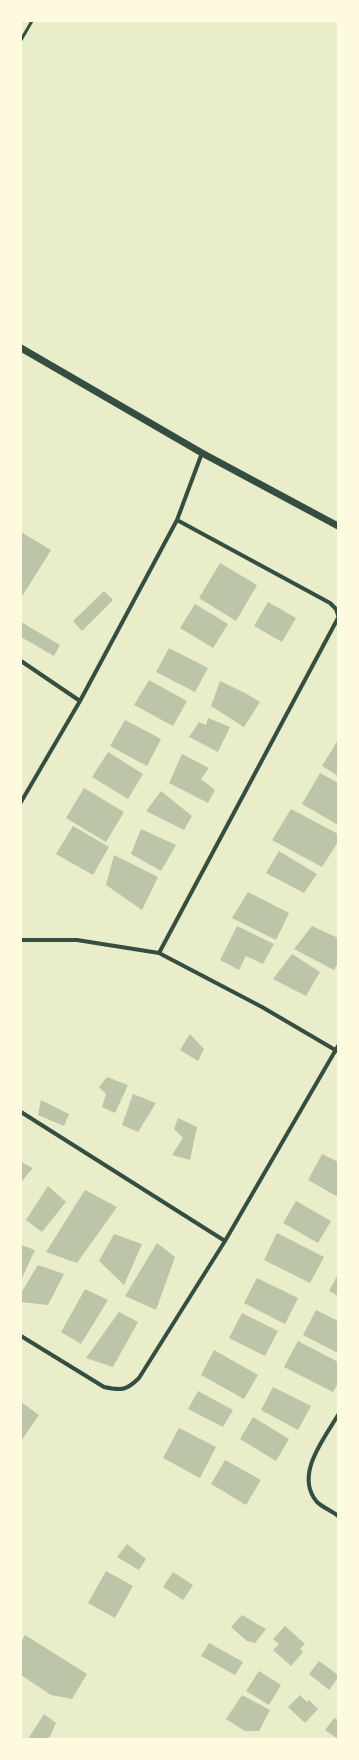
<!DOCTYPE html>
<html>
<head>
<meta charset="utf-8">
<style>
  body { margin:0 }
  #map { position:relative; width:359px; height:1760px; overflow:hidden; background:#e9edc9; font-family:"Varela Round",sans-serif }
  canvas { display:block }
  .frame { position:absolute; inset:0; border:22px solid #fefae0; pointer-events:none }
</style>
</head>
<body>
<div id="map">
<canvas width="359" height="1760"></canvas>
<div class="frame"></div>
</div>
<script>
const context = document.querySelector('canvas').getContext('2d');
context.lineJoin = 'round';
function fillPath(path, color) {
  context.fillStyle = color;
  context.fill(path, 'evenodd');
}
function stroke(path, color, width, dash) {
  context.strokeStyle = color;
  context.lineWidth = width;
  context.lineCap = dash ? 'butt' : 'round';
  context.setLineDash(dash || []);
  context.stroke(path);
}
fillPath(new Path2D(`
  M21 532 51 550 23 595 21 594Z
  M220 563 257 585 236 621 199 598Z
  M104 591 113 600 82 631 73 621Z
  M268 602 296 618 282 642 254 626Z
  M195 604 228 624 213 648 180 628Z
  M21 622 60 645 54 656 21 637Z
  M169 648 208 668 195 692 156 672Z
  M149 680 187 701 173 726 134 705Z
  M220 681 245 693 260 702 244 727 211 706Z
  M208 718 230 727 218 752 189 737 199 722 206 725Z
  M125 720 161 739 147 766 110 746Z
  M338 740V776L322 766Z
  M108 752 143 774 128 799 92 777Z
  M182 754 209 768 201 779 215 790 208 803 169 783Z
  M320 773 338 783V825L302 804Z
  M84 788 124 812 106 842 66 818Z
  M161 791 192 816 184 830 146 811Z
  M291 809 338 834V842L322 867 272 840Z
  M73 826 109 847 93 875 56 854Z
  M141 829 176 845 161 871 131 854Z
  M279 851 317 874 304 893 266 873Z
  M114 855 158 877 142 910 106 885Z
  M248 892 289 913 276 940 232 918Z
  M237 926 274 944 263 964 246 956 239 970 220 960Z
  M312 926 338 938V963L334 970 294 949Z
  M292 954 320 972 306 996 273 979Z
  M190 1034 204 1049 198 1061 180 1050Z
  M107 1077 128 1085 115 1113 102 1107 106 1094 99 1087Z
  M133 1094 156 1103 138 1132 122 1125Z
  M41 1100 69 1114 64 1126 38 1115Z
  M178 1118 197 1127 190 1160 172 1155 183 1138 174 1129Z
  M322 1154 338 1162V1197L308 1180Z
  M21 1162 33 1168 21 1182Z
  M48 1186 66 1202 42 1232 26 1220Z
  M85 1190 117 1207 77 1263 46 1252Z
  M296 1201 331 1221 318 1243 283 1223Z
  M277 1233 324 1257 310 1283 264 1260Z
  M114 1234 142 1244 124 1285 99 1261Z
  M157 1243 175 1257 156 1310 125 1296Z
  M21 1245 35 1250 21 1280Z
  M38 1265 64 1274 48 1305 21 1302V1293Z
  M338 1274V1296L329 1291Z
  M257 1278 298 1298 285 1324 244 1303Z
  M85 1289 108 1300 81 1344 61 1332Z
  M316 1310 338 1321V1353L303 1335Z
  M119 1312 138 1322 113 1367 86 1358Z
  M242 1313 278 1331 265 1356 229 1338Z
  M298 1341 338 1362V1383L333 1392 284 1367Z
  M214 1350 258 1375 244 1399 201 1375Z
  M273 1387 311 1406 298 1430 261 1410Z
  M198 1391 233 1410 223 1427 188 1409Z
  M21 1402 39 1415 21 1441Z
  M253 1417 289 1439 276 1461 240 1439Z
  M179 1428 216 1447 200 1478 163 1458Z
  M225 1460 261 1480 246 1505 211 1484Z
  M127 1544 146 1559 139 1570 117 1557Z
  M106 1571 133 1586 115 1618 88 1603Z
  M173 1572 193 1585 183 1600 163 1587Z
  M242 1615 266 1629 255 1643 247 1641 231 1627Z
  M285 1626 305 1644 300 1649 303 1652 291 1666 273 1650 279 1644 273 1639Z
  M25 1635 87 1674 72 1699 51 1695 21 1675V1642Z
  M209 1643 243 1662 235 1675 201 1656Z
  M319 1661 338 1675V1678L329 1690 309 1674Z
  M259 1671 281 1685 269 1705 246 1691Z
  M242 1695 270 1710 259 1731H245L226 1719Z
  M300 1695 307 1702 309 1700 318 1709 305 1723 288 1707Z
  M44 1714 56 1723 50 1736 47 1739H28Z
  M334 1718 338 1720V1739L325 1730Z`), '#bcc5a7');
stroke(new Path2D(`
  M21 40 32 21`), '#344e41', 3);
stroke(new Path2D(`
  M177 520 202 453
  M21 661 80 701
  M21 802 80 701 177 520 330 603 336 609 338 615
  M21 940H77L159 953 262 1007 337 1051
  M159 953 338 618
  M21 1112 225 1241
  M21 1336 104 1387C122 1391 127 1390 139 1378L225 1241 338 1046
  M338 1415C324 1439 294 1475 317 1502 322 1507 332 1511 338 1516`), '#344e41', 4);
stroke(new Path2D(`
  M21 348 202 453 338 526`), '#344e41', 7);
</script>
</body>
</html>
